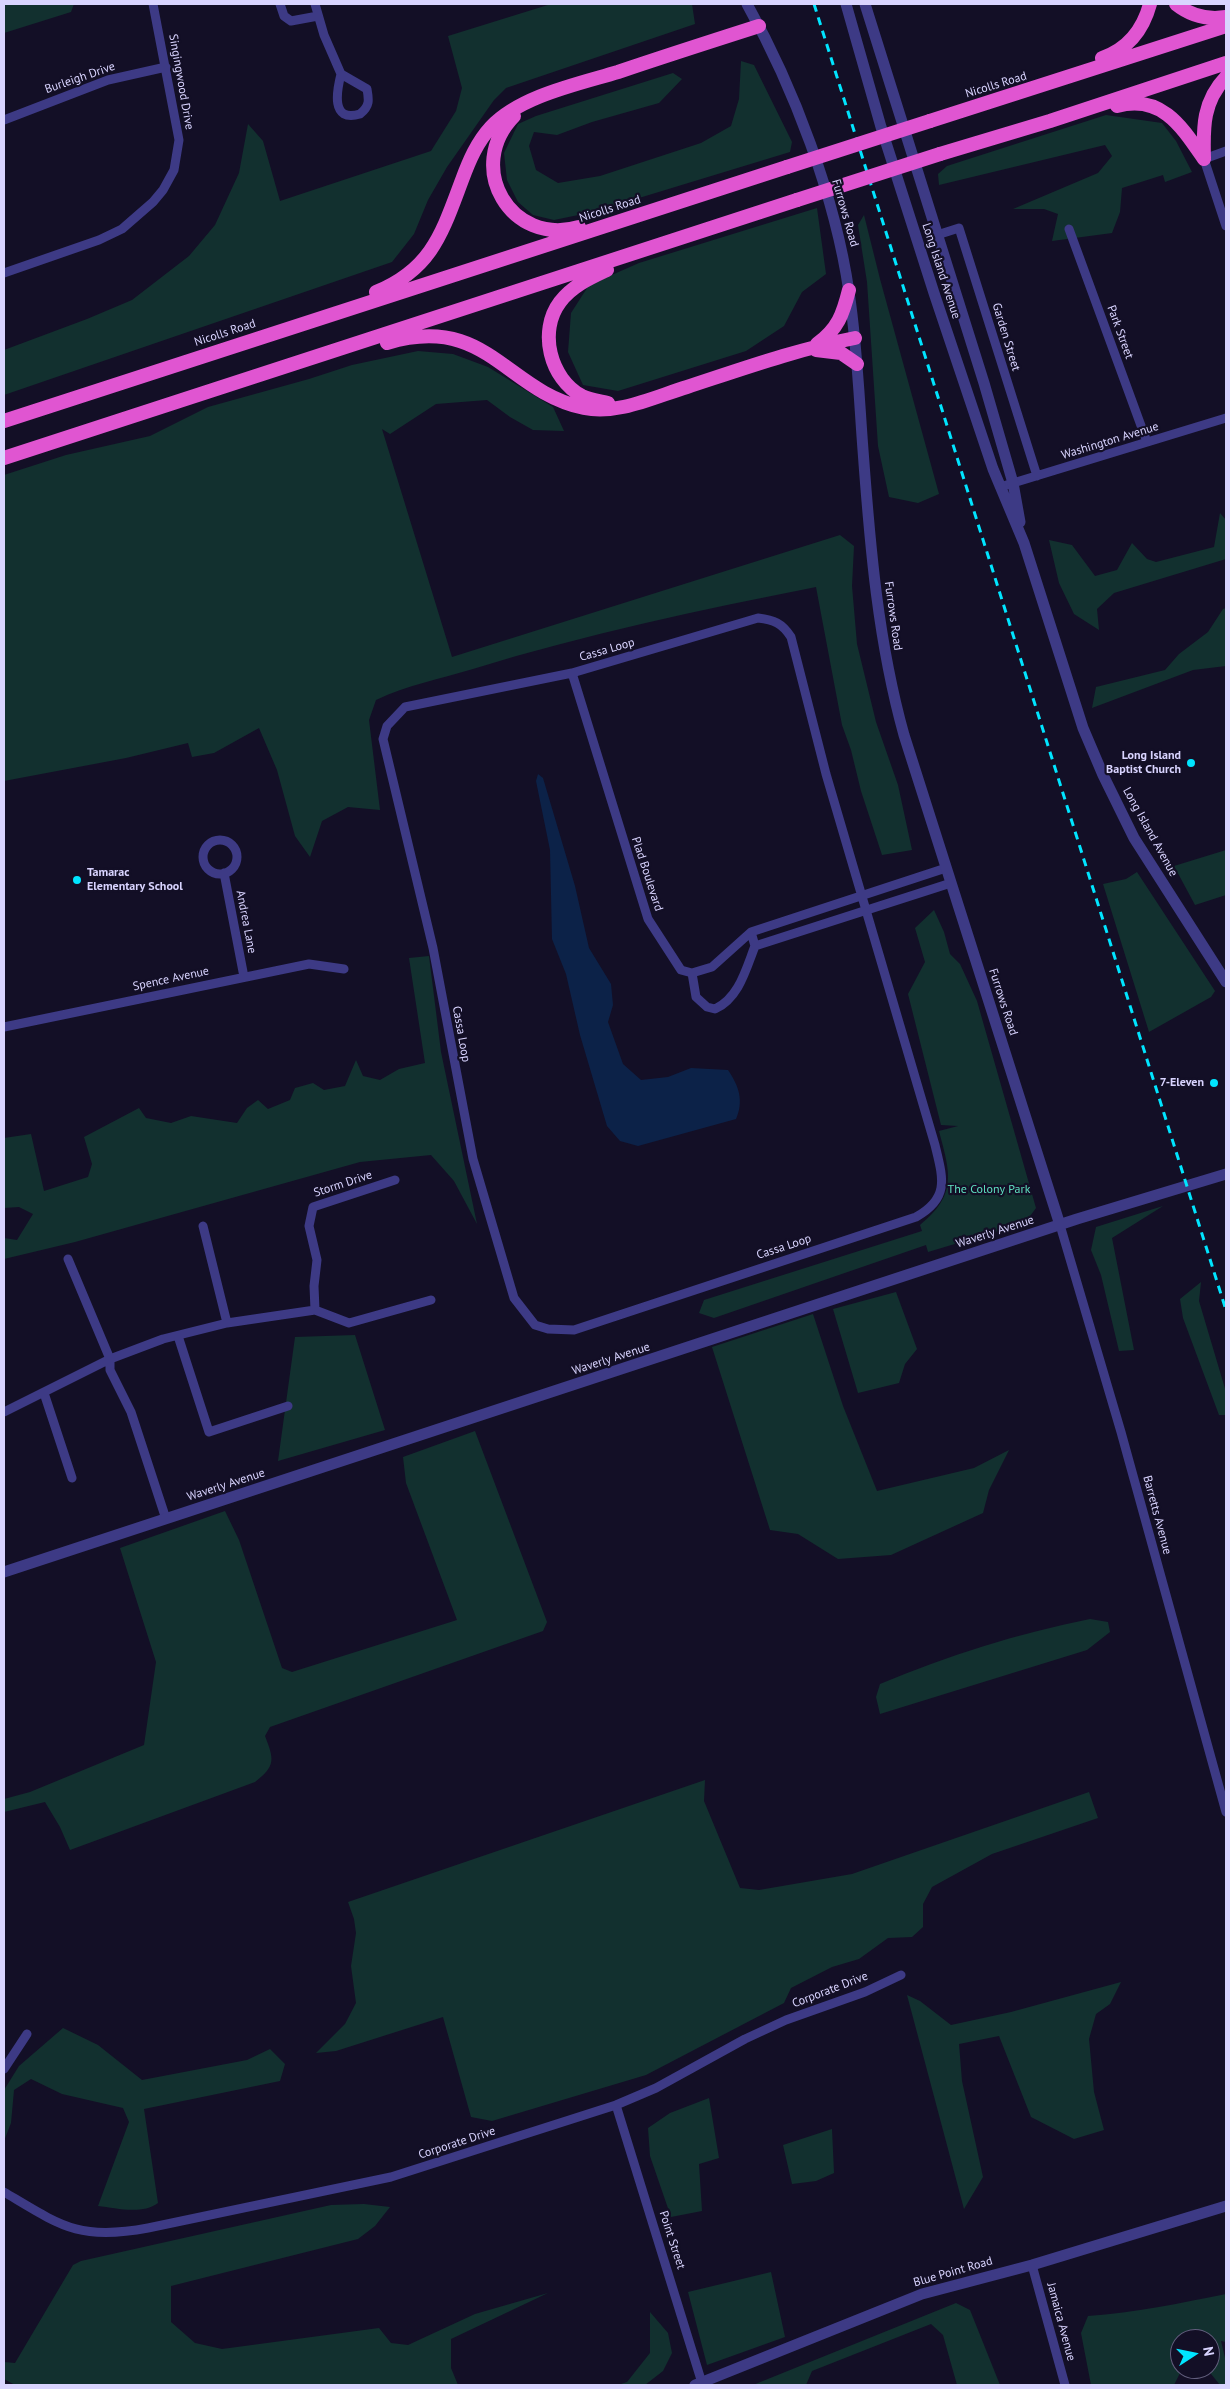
<!DOCTYPE html>
<html>
<head>
<meta charset="utf-8">
<style>
  body { margin:0 }
  #map { position:relative; width:1230px; height:2389px; overflow:hidden; background:#130f26; font-family:"PT Sans",sans-serif }
  canvas { display:block }
  .frame { position:absolute; inset:0; border:5px solid #d9d4ff; pointer-events:none }
  .north { position:absolute; left:1170px; top:2329px; width:50px; height:50px; box-sizing:border-box; background:#130f26; border:1px solid #625e7d; border-radius:50%; rotate:79deg; font-size:14px; font-weight:700; line-height:20px; text-align:center; color:#d9d4ff }
  .north::after { content:''; display:block; margin:auto; width:18px; height:22px; background:#00e5ff; clip-path:polygon(50% 0,100% 100%,50% 72%,0 100%) }
</style>
</head>
<body>
<div id="map">
<canvas width="1230" height="2389"></canvas>
<div class="frame"></div>
<div class="north">N</div>
</div>
<script>
const context = document.querySelector('canvas').getContext('2d');
context.lineJoin = 'round';
function fillPath(path, color) {
  context.fillStyle = color;
  context.fill(path, 'evenodd');
}
function stroke(path, color, width, dash) {
  context.strokeStyle = color;
  context.lineWidth = width;
  context.lineCap = dash ? 'butt' : 'round';
  context.setLineDash(dash || []);
  context.stroke(path);
}
function drawText(font, color, halo, rows, align = 'center') {
  context.font = font + ' "PT Sans",sans-serif';
  context.lineWidth = 4.5;
  context.setLineDash([]);
  context.textBaseline = 'middle';
  context.strokeStyle = halo;
  context.fillStyle = color;
  for (const [text, x, y, turn = 0] of rows) {
    context.save();
    context.translate(x, y);
    context.rotate((+turn || 0) * Math.PI / 180);
    context.textAlign = isNaN(turn) ? turn : align;
    if (halo) context.strokeText(text, 0, 0);
    context.fillText(text, 0, 0);
    context.restore();
  }
}
fillPath(new Path2D(`
  M4 4H74L71 12 4 33Z
  M551 4H692L695 24 506 88 494 100 447 167 428 200 414 234 392 262 4 395V350L87 319 132 300 189 256 215 225 239 173 248 124 263 141 280 201 431 151 456 111 462 88 448 36Z
  M741 61 754 65 792 142 790 152 593 212 554 220 533 215 518 202 507 180 504 153 518 124 536 116 673 73 682 79 659 103 592 122 557 135 534 132 529 146 536 170 558 183 600 176 701 143 731 126 739 99Z
  M1106 115 1162 123 1176 141 1192 172 1165 182 1163 175 1122 188 1120 212 1112 233 1052 241 1058 214 1044 209H1013L1098 173 1112 156 1105 145 939 185 938 174 947 166Z
  M817 208 826 274 802 292 784 326 746 351 618 391 583 385 568 352 571 313 589 285 639 263Z
  M864 215 880 279 939 494 918 503 889 497 878 446 867 282 858 225Z
  M418 351 453 354 488 367 553 407 564 431 533 430 510 417 487 400 436 404 390 434 382 429 452 657 840 535 854 546 852 586 857 644 876 722 898 785 912 850 882 855 861 791 851 750 842 725 816 587C700 610 586 634 473 669 440 679 407 685 376 700L369 720 380 810 348 807 322 821 310 857 295 836 277 770 259 728 214 753 192 757 188 743 126 758 4 781V475L66 455 150 436 208 407 309 379 352 365Z
  M1220 513 1226 520V559L1114 593 1097 609 1099 630 1074 614 1059 583 1049 540 1072 545 1095 576 1117 570 1132 543 1147 559 1156 562 1214 547Z
  M1226 608V666L1193 670 1092 708 1096 687 1165 670 1179 654 1208 632 1223 609Z
  M1226 850V895L1195 905 1174 866Z
  M1137 872 1215 991 1211 997 1149 1032 1103 884 1126 879Z
  M934 910 944 932 950 954 960 964 977 1001 1036 1208 1025 1223 928 1252 926 1245 714 1318 699 1313 704 1300 922 1231 920 1225C958 1194 950 1173 939 1131L958 1126 941 1125 908 994 925 962 915 928Z
  M429 956 441 1052 477 1224 454 1181 431 1155 360 1162 75 1242 4 1259V1238L17 1240 33 1214 19 1207 4 1208V1138L31 1134 44 1191 88 1177 92 1164 84 1137 139 1108 146 1118 171 1123 191 1116 237 1123 247 1108 258 1100 268 1109 290 1100 295 1088 313 1083 324 1090 345 1086 356 1060 363 1076 380 1080 399 1069 425 1063 409 958Z
  M1163 1206 1112 1238 1134 1350 1119 1351 1101 1275 1091 1250 1096 1227Z
  M1201 1282 1199 1301 1226 1392V1415H1219L1183 1318 1180 1299Z
  M896 1292 917 1349 905 1364 899 1383 858 1393 833 1309Z
  M813 1314 843 1406 877 1491 974 1468 1009 1450 989 1490 983 1513 891 1555 838 1559 798 1534 770 1530 712 1347Z
  M355 1335 385 1430 278 1461 295 1337Z
  M475 1431 547 1622 543 1631 270 1727 265 1736C274 1759 276 1766 255 1782L70 1850 60 1827 45 1802 4 1812V1799L30 1792 144 1745 156 1662 120 1548 225 1511 239 1540 282 1668 292 1672 457 1620 406 1483 403 1457Z
  M1090 1619 1108 1622 1110 1632 1087 1650 880 1714 876 1697 880 1684C947 1656 1019 1633 1090 1619Z
  M705 1780 704 1801 740 1888 759 1890 852 1874 1089 1792 1098 1818 992 1854 932 1887 923 1904V1927L912 1937 888 1938 859 1959 832 1967 791 1988 784 2003 646 2075 492 2121 471 2117 443 2017 336 2051 316 2053 345 2024 356 2003 351 1966 356 1933 354 1919 348 1902Z
  M1121 1982 1110 2004 1096 2014 1089 2039 1094 2092 1104 2130 1074 2139 1031 2117 999 2036 959 2044 962 2081 983 2177 964 2209 907 1995 920 2001 951 2025 1011 2012Z
  M63 2028 98 2045 142 2080 247 2060 270 2049 285 2064 280 2081 144 2109 158 2203C142 2215 116 2208 98 2206L129 2122 123 2108 62 2094 31 2079 14 2090 11 2123 4 2141V2090L19 2066Z
  M709 2098 719 2158 699 2164 702 2211 671 2217 650 2156 648 2128 670 2113Z
  M832 2129 834 2173 816 2181 792 2184 783 2145Z
  M364 2204 390 2207 375 2226 358 2239 171 2286V2322L195 2343 222 2349 379 2328 391 2343 408 2345 475 2314 548 2293 451 2339V2368L458 2385H15L4 2379V2362L15 2363 73 2265 81 2261 331 2205Z
  M771 2272 785 2337 707 2365 688 2292Z
  M1226 2294V2342L1221 2341 1226 2362V2385H1220L1207 2369H1210V2339H1180V2369H1182L1174 2385H1091L1081 2333 1088 2316C1135 2313 1180 2303 1226 2294Z
  M956 2303 970 2310 1000 2385H957L943 2335 931 2324 812 2371 806 2385H753Z
  M650 2312 668 2333 672 2353 663 2371 645 2385H618L627 2382 650 2353Z`), '#12302f');
fillPath(new Path2D(`
  M538 774 543 778 575 886 589 948 611 984 613 1005 608 1022 623 1064 641 1080 668 1077 691 1068 728 1070C739 1086 744 1101 736 1119L638 1146 620 1141 607 1126 580 1035 566 974 552 939 550 850 536 781Z`), '#0c2248');
stroke(new Path2D(`
  M280 4 284 16 291 21 318 16
  M315 4 324 35 341 74 367 89C369 100 370 106 360 114 330 123 337 90 341 74
  M4 120 108 80 166 67
  M1226 151 1204 159 1226 226
  M1069 229 1147 442
  M937 235 959 228 1037 476
  M4 273 99 240 122 229 153 202 163 190 174 170 179 140 153 4
  M1000 487 1226 418
  M758 618C774 620 782 623 791 637L826 774 935 1145C943 1178 950 1198 916 1217L574 1330 548 1329 535 1325 514 1298 473 1159 433 948 383 739 387 726 405 707 572 673Z
  M572 673 648 919 681 970 692 973 712 967 751 932 946 868
  M203 857a17 17 0 1 1 34 0a17 17 0 1 1-34 0Z
  M224 873 244 977
  M755 946 951 883
  M692 973 696 997 707 1007 715 1009C739 998 746 969 755 946L751 932
  M4 1027 309 964 344 969
  M1060 1225 1121 1432 1226 1812
  M203 1226 227 1323
  M68 1259 110 1359V1370L131 1412 166 1519
  M315 1310 314 1286 317 1260 309 1226 313 1207 395 1180
  M178 1336 209 1432 288 1406
  M44 1393 72 1478
  M4 1412 110 1359 163 1339 227 1323 315 1310 349 1323 431 1300
  M4 2069 27 2034
  M616 2105 702 2383
  M4 2192C61 2226 79 2241 148 2228L391 2177 616 2105 656 2088 745 2039 786 2020 865 1992 901 1975
  M1032 2265 1065 2385`), '#3d3a85', 9);
stroke(new Path2D(`
  M747 4C794 88 835 196 849 292 857 344 859 397 863 450 870 546 878 642 904 735L1060 1225
  M846 4 881 127 934 293 993 469 1024 543 1083 728 1103 775 1134 838 1226 982
  M865 4 984 383 1013 483 1020 522
  M4 1572 1077 1219 1226 1174
  M695 2385 922 2294 1032 2265 1226 2206`), '#3d3a85', 11);
stroke(new Path2D(`
  M1176 4C1191 16 1207 20 1226 17
  M1102 58C1128 49 1143 30 1150 4
  M1117 106C1162 94 1182 127 1204 159
  M514 116C464 167 511 247 579 227
  M930 121 1226 26
  M940 154 1050 121 1226 63
  M1204 158C1203 127 1203 101 1226 77
  M607 270C590 278 572 286 560 302 538 331 550 379 582 396 590 400 599 401 608 403
  M376 292C432 269 442 233 462 180 469 161 477 142 491 127 520 96 578 84 618 72 665 56 712 41 759 26
  M387 343C487 313 505 391 584 408 618 415 654 397 687 387 742 369 798 349 855 338
  M817 344C838 329 843 314 849 290
  M816 350 841 353 857 364
  M4 421 787 167
  M4 458 797 200`), '#e055d1', 14);
stroke(new Path2D(`
  M814 4 1226 1310`), '#00e5ff', 3, [8, 6]);
stroke(new Path2D(`
  M787 167 930 121
  M797 200 940 154`), '#e055d1', 14);
for (const [x, y, r, color] of [
  [1191,763,5,"#00e5ff"],
  [77,880,5,"#00e5ff"],
  [1214,1083,5,"#00e5ff"]
]) {
  const dot = new Path2D();
  dot.arc(x, y, r, 0, 2 * Math.PI);
  context.fillStyle = color;
  context.fill(dot);
  stroke(dot, '#130f26', 2);
}
drawText('12px', '#d9d4ff', '#130f26', [
  ["Burleigh Drive",80,78,-19],
  ["Singingwood Drive",181,82,80],
  ["Nicolls Road",996,85,-17],
  ["Nicolls Road",610,209,-18],
  ["Furrows Road",845,213,74],
  ["Long Island Avenue",941,271,72],
  ["Park Street",1120,332,70],
  ["Nicolls Road",225,333,-18],
  ["Garden Street",1006,337,73],
  ["Washington Avenue",1110,441,-17],
  ["Furrows Road",893,616,82],
  ["Cassa Loop",607,650,-16],
  ["Long Island Avenue",1150,832,61],
  ["Plad Boulevard",647,874,72],
  ["Andrea Lane",246,922,79],
  ["Spence Avenue",171,979,-12],
  ["Furrows Road",1003,1002,72],
  ["Cassa Loop",461,1034,80],
  ["Storm Drive",343,1184,-18],
  ["Waverly Avenue",995,1232,-18],
  ["Cassa Loop",784,1247,-18],
  ["Waverly Avenue",611,1359,-18],
  ["Waverly Avenue",226,1485,-18],
  ["Barretts Avenue",1157,1515,75],
  ["Corporate Drive",830,1990,-21],
  ["Corporate Drive",457,2143,-18],
  ["Point Street",672,2240,72],
  ["Blue Point Road",953,2272,-16],
  ["Jamaica Avenue",1061,2322,75]
]);
drawText('bold 12px', '#d9d4ff', '#130f26', [
  ["Long Island",1181,756],
  ["Baptist Church",1181,770],
  ["Tamarac",87,873,"left"],
  ["Elementary School",87,887,"left"],
  ["7-Eleven",1204,1083]
], 'right');
drawText('12px', '#5fe0c0', '#130f26', [
  ["The Colony Park",989,1190]
]);
</script>
</body>
</html>
